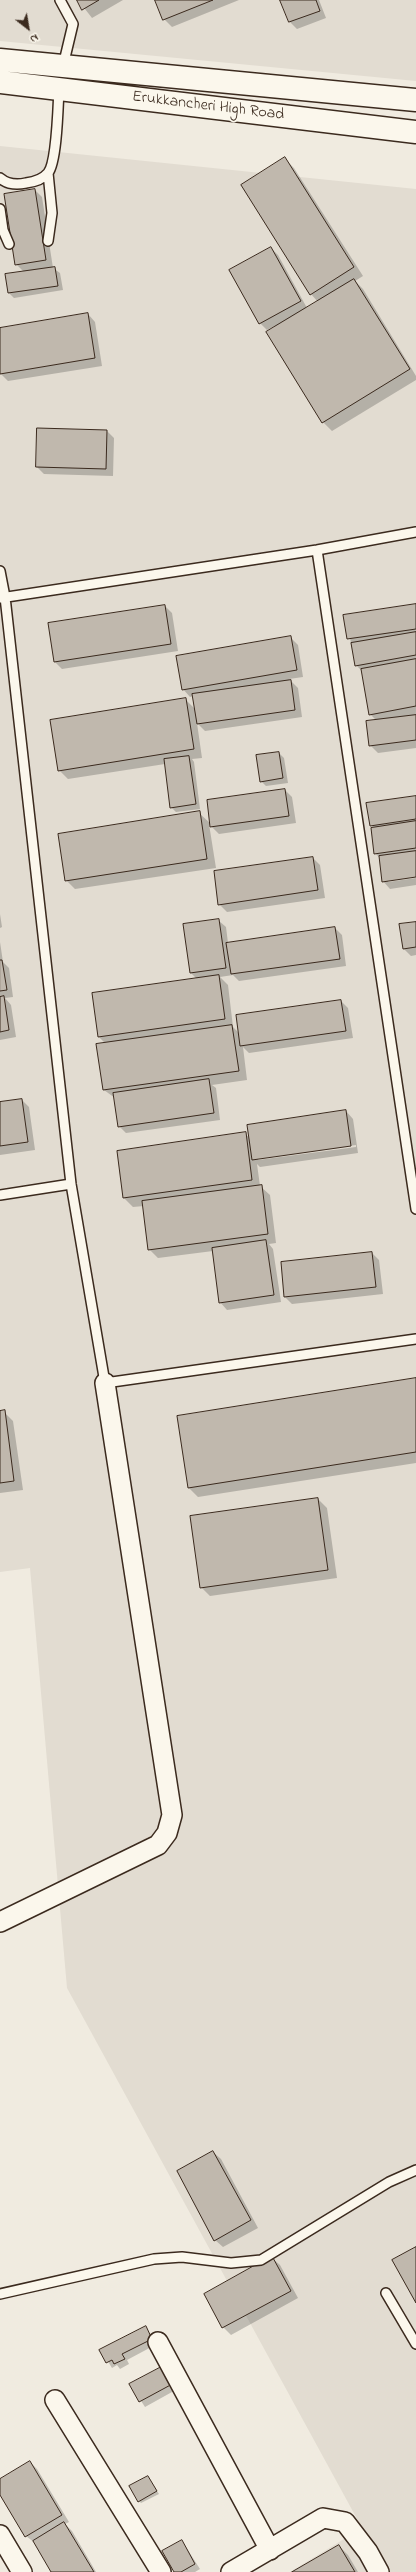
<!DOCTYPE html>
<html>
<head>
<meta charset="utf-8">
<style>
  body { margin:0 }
  #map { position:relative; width:416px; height:2572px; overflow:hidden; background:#f0ebe0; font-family:"Indie Flower",sans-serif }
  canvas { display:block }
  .north { position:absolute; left:8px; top:8px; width:40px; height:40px; -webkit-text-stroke:3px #fbf7ec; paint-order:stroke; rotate:149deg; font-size:11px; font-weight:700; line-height:16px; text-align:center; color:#3b2a1e }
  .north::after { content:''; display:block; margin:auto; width:14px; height:18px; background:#3b2a1e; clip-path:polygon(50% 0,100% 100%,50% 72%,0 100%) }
</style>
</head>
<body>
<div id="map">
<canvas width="416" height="2572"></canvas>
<div class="north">N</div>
</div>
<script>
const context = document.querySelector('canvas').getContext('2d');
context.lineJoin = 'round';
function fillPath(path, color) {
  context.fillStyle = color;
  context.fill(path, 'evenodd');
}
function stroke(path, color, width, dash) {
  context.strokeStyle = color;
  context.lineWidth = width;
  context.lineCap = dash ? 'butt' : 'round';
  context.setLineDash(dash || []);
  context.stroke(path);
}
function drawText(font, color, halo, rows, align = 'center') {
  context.font = font + ' "Indie Flower",sans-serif';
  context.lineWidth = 3.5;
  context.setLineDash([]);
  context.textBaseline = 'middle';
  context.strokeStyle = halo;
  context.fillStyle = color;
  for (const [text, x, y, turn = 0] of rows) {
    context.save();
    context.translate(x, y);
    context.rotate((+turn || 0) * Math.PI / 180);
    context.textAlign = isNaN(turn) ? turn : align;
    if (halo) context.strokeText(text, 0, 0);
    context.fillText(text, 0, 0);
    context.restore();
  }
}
fillPath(new Path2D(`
  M0 0H416V81L0 41Z
  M0 146 416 189V2572H290L362 2528 67 1988 30 1568 0 1572Z`), '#e2dcd1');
fillPath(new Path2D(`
  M78 0H123L92 18Z
  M156 0H239L172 27 164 19Z
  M281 0H319L326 18 297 29 290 22Z
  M285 159 294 168 363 276 355 281 363 289 416 376V380L332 431 323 422 275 326 267 330 260 323 271 248 278 255 307 308 318 302 311 294Z
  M35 190 42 197 53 268 60 273 63 290 14 298 8 292 24 272 16 264Z
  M88 314 95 322 102 366 8 381 1 374 0 329Z
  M107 431 114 438 113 476 44 474 37 467Z
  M416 605V748L378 753 370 745 376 720 370 714 362 671 356 665 345 616Z
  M165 606 172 613 178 651 62 669 55 662Z
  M290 637 298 645 303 677 289 679 298 688 302 717 205 731 197 723 202 758 192 759 194 762 200 809 176 812 171 807 165 764 68 779 59 770 185 699 195 709 193 696 190 697 183 689Z
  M279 753 284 758 288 783 266 786 261 781 257 756Z
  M285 790 292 797 296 823 219 834 209 824 216 868 75 889 66 880 199 813 211 824Z
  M416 797V876L388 880V882L416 878V885L390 889 383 881 380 858 375 853 374 828 371 825Z
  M313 858 320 865 325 898 227 912 219 904Z
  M0 914 2 927 0 928Z
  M218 920 226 927 228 943 335 928 342 935 346 966 239 981 233 975 220 977 228 985 233 1027 240 1034 341 1001 348 1008 353 1038 249 1053 243 1047 247 1080 212 1085 216 1088 220 1120 126 1133 119 1126 115 1098 104 1090 106 1044 99 1037 197 979 191 973Z
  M416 923V955L411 956 404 949Z
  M0 942 3 962 9 968 13 997 5 998 11 1005 16 1037 0 1040Z
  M22 1100 29 1107 35 1150 0 1155V1103Z
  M346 1111 353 1119 358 1153 260 1167 257 1164 260 1186 270 1195 276 1243 269 1244 273 1249 281 1302 227 1310 220 1302 213 1251 158 1258 149 1249 144 1206 133 1207 124 1198 118 1151 245 1134 250 1138ZM356 1145V1147L258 1160V1158Z
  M372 1253 379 1260 383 1294 292 1304 285 1297Z
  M416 1379V1463L198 1497 189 1488Z
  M0 1412H4L13 1421 23 1490 0 1493Z
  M318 1499 327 1508 337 1578 210 1596 201 1587Z
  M213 2152 221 2159 258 2228 223 2247 215 2240Z
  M272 2258 280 2265 298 2298 231 2335 223 2327 205 2294Z
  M145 2327 157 2344 127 2360 129 2364 120 2369 117 2365 112 2368 101 2350Z
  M166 2365 181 2387 145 2407 130 2384Z
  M30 2462 37 2469 69 2522 65 2524 72 2531 96 2572H52L35 2543 26 2536 0 2493V2480Z
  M148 2477 159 2494 141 2503 139 2501Z
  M182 2541 200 2569 195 2572H175Z
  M339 2546 348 2555 358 2572H294Z`), '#0003');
const building = new Path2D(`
  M77 0H99L82 10Z
  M155 0H213L163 20Z
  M280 0H316L320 11 289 22Z
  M285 157 354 267 310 295 241 185Z
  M35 189 46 260 15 265 4 194Z
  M271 247 301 301 259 324 229 270Z
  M55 267 58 286 8 293 5 274Z
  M354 279 410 369 322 423 266 332Z
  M88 313 95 358 0 374V328Z
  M37 428 107 430 106 469 36 467Z
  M416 604V629L347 639 343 615Z
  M165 605 171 644 54 662 48 623Z
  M416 632V655L355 666 351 643Z
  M291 636 297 670 182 690 176 656Z
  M416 659V706L369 715 361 669Z
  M291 680 295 710 197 724 192 694Z
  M186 698 194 749 58 771 50 720Z
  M416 715V740L369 746 366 721Z
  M279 752 283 778 260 782 256 755Z
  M189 756 196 804 170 808 164 759Z
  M285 789 289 816 210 827 207 800Z
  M416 796V819L370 826 366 803Z
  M200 811 207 859 65 881 58 834Z
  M416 821V848L374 854 371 828Z
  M416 851V877L382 882 379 856Z
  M313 857 318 890 218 905 214 871Z
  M219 919 226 968 190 973 183 924Z
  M416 922V947L403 949 399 924Z
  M335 927 340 959 231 974 226 943Z
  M0 960H2L7 990 0 991Z
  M219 975 225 1019 98 1037 92 993Z
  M4 996 9 1030 0 1032V997Z
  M341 1000 346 1031 240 1046 236 1015Z
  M232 1025 239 1071 103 1090 96 1044Z
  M209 1079 214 1113 118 1127 113 1093Z
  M22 1099 28 1142 0 1146V1102Z
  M346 1110 351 1146 252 1160 247 1125Z
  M246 1132 252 1180 123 1198 117 1151Z
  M262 1185 268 1234 148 1250 142 1201Z
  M266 1240 274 1295 219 1303 212 1248Z
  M372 1252 376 1287 284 1297 281 1262Z
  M416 1378V1452L188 1488 177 1416Z
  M5 1410 14 1481 0 1483V1411Z
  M318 1498 328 1570 200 1588 190 1516Z
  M213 2151 251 2220 214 2241 177 2171Z
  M416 2247V2303L392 2260Z
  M272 2256 291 2291 222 2328 204 2294Z
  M146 2326 152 2339 122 2354 125 2359 114 2364 112 2360 106 2363 99 2350Z
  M167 2364 176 2382 139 2402 129 2384Z
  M30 2461 62 2515 25 2537 0 2495V2479Z
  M148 2476 157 2491 138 2502 129 2486Z
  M64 2522 94 2572H51L33 2541Z
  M182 2540 195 2564 181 2572H174L162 2551Z
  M339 2545 355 2572H292Z`);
fillPath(building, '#c0b8ad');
stroke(building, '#3b2a1e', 1);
const service = new Path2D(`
  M60 0 73 24 63 66
  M0 178C7 184 17 185 26 183 34 182 43 179 48 173 57 162 58 106 59 89
  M0 209 3 230 9 244
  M48 241 52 213 48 173
  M317 550 416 1209
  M0 571 5 597 71 1184 105 1383 416 1339
  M0 598 317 550 416 532
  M0 1195 71 1184
  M386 2293 416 2344
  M0 2294 154 2259 182 2257 231 2263 261 2260 389 2182 416 2170`);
const minor = new Path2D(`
  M0 1922 158 1845 167 1833 172 1815 105 1383
  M158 2342 270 2550
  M55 2400 161 2572
  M0 2535 22 2572
  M231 2572 323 2518 345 2522 368 2552 379 2572`);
const primary = new Path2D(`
  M0 60 416 100
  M0 82 416 132`);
stroke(service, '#3b2a1e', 12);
stroke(minor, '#3b2a1e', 22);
stroke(primary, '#3b2a1e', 25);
stroke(service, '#fbf7ec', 9);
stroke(minor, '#fbf7ec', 19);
stroke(primary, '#fbf7ec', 22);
drawText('16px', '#3b2a1e', '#fbf7ec', [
  ["Erukkancheri High Road",208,107,7]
]);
</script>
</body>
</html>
